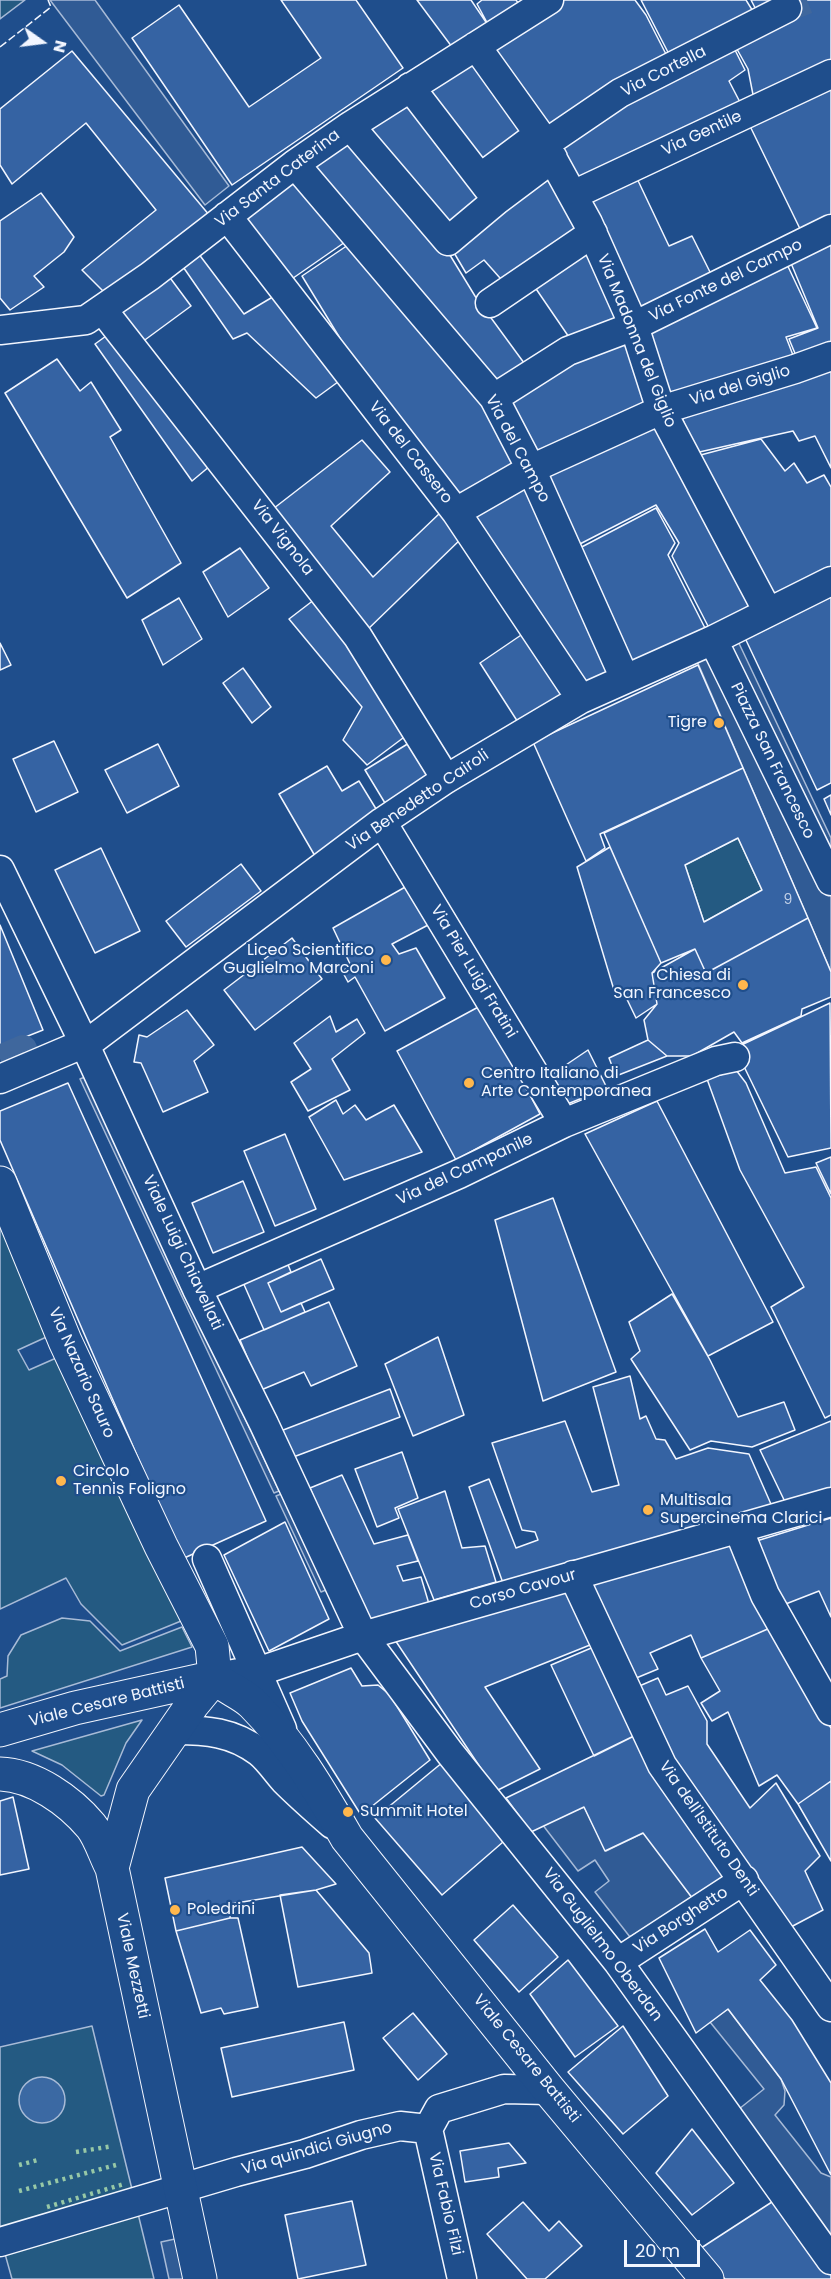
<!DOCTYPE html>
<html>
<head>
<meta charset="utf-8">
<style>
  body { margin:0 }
  #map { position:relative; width:831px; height:2279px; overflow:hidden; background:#1f4e8c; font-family:Poppins,sans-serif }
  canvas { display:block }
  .north { position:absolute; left:12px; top:12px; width:60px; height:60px; -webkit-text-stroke:4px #1f4e8c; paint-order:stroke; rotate:104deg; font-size:16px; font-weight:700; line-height:24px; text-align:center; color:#f2f6ff }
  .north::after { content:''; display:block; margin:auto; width:21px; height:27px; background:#f2f6ff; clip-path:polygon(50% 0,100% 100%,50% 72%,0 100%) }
  .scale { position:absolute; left:624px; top:2240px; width:76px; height:27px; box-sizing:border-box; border:3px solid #f2f6ff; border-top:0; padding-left:8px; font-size:18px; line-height:21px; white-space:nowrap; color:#f2f6ff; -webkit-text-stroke:4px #1f4e8c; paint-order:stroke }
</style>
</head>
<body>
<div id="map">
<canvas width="831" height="2279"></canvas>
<div class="north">N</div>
<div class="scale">20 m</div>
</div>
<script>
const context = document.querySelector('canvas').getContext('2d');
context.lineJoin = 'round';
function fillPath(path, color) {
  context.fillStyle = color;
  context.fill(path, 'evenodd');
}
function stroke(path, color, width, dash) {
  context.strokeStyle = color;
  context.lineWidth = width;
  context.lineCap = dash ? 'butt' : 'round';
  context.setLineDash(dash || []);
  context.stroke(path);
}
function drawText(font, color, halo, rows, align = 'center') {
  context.font = font + ' Poppins,sans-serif';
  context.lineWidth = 4.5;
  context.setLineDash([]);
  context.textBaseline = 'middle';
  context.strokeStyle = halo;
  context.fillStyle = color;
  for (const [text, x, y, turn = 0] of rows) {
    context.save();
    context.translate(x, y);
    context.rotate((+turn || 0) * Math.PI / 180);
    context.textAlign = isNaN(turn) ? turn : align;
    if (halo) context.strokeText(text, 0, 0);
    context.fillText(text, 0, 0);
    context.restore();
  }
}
const green = new Path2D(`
  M0 0H25L0 19Z
  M738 838 762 890 704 922 685 865Z
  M0 1212 53 1334 18 1350 29 1370 63 1355 186 1619 122 1645 81 1604 66 1578 0 1609Z
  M62 1618 90 1621 120 1651 182 1627 192 1647 0 1708V1679L7 1676 8 1656 21 1635Z
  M142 1720 126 1743 104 1795 101 1796 62 1765 32 1751Z
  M92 2026 154 2279H12L0 2236V2047Z`);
fillPath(green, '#245a82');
stroke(green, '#a8bbd7', 1.5);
const parking = new Path2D(`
  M50 0H95L229 186 205 205Z
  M736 637 831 838V972L694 654Z
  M85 1077 279 1491 274 1493 80 1079Z
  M281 1494 326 1590 321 1592 276 1496Z
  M584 1807 606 1851 645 1832 693 1899 630 1937 595 1892 609 1881 595 1860 578 1871 542 1824Z
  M728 2009 781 2079 785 2091 784 2105 775 2115 821 2173 831 2177V2236L739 2109 764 2089 710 2022Z
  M175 2239 184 2279H169L161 2242Z`);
fillPath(parking, '#305b95');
stroke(parking, '#a8bbd7', 1.5);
const water = new Path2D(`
  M19 2100a23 23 0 1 1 46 0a23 23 0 1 1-46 0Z`);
fillPath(water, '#3b69a3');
stroke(water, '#a8bbd7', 1.5);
const building = new Path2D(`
  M281 0H356L403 68 232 185 132 38 179 5 249 107 321 58Z
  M417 0H471L490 28 455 51Z
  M482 0H516L523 9 490 28 477 4Z
  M557 0H635L646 15 670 62 545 138 485 47Z
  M641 0H746L759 21 673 62Z
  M751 0H831V71L755 105 748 69 733 42 764 25Z
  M732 44 745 70 729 81 743 108 575 189 550 144Z
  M72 51 210 216 110 298 82 270 156 210 86 123 12 184 0 165V109Z
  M474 53 531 133 482 171 420 91Z
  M831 86V224L804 237 748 122Z
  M408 95 492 200 449 235 361 131Z
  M351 135 445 247 475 296 527 367 493 392 307 166Z
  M548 168 587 231 508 287 484 260 466 273 450 246Z
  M633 170 669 246 692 236 715 282 638 318 580 195Z
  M293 172 348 240 286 283 237 217Z
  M41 193 74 237 64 252 34 276 44 287 10 310 0 298V221Z
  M831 234V351L799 363 789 339 818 328 788 256Z
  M590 242 626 322 573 343 530 280Z
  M351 243 487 401 524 467 459 505 363 376 302 276Z
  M195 249 244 314 276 295 342 379 316 398 247 333 233 339 179 261Z
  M784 258 817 328 786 337 796 363 671 401 644 327Z
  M165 271 191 306 138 345 114 309Z
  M113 331 216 461 192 481 95 344Z
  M629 332 655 407 532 463 500 399Z
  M831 358V468L815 436 799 441 793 431 695 453 679 409Z
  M57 359 80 391 91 382 121 430 110 437 181 563 127 598 5 393Z
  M658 415 758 603 709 628 672 556 679 543 656 505 574 547 539 472Z
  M761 439 785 471 794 463 807 483 824 475 831 487V571L768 599 693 457Z
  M362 440 390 472 331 526 373 577 440 513 464 536 364 633 269 512Z
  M529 473 620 675 584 692 463 513Z
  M656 508 675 543 668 555 707 632 628 673 574 551Z
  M240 548 269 588 228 617 203 572Z
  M831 595V783L817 790 745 638Z
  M319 596 411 732 367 765 343 740 362 707 289 619Z
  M179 598 202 639 163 665 142 620Z
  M530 629 575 698 523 730 480 663Z
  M0 643 11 665 0 670Z
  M698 665 743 768 600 834 605 848 586 861 533 742Z
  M243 668 271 707 252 723 223 683Z
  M414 740 439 779 391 813 365 770Z
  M54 741 78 792 36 812 13 759Z
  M158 744 179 786 127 813 105 770Z
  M327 766 342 791 359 781 381 817 315 856 279 794Z
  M743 768 808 918 706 973 695 949 661 963 604 833ZM738 838 762 890 704 922 685 865Z
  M831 795V815L824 799Z
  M610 847 661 963 652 973 657 1004 636 1018 622 989 614 990 577 867Z
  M101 848 140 931 95 953 55 870Z
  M241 864 261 891 186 947 166 921Z
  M407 886 430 924 392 944 399 954 416 948 445 998 385 1031 355 977 348 982 342 971 351 966 333 928Z
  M808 918 831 972V997L802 1009 801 1016 742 1043 734 1032 692 1056H667L648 1040 644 1020 657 1004 652 973 695 949 706 973Z
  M0 925 43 1030 0 1047Z
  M292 938 322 979 255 1030 224 990Z
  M830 1003 831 1148 788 1157 735 1048Z
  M482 1005 540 1114 456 1160 397 1051Z
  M187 1010 214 1045 194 1061 208 1092 163 1112 141 1063 134 1062 139 1035 147 1037Z
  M330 1016 336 1032 357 1019 365 1033 332 1059 350 1090 308 1111 291 1082 311 1069 294 1043Z
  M648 1040 667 1056 616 1076 609 1058Z
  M588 1050 607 1088 565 1105 551 1075Z
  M736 1070 746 1083 785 1173 816 1167 831 1198V1415L825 1418 771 1307 804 1287 740 1170 707 1079Z
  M68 1083 266 1521 182 1559 0 1140V1111Z
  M336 1100 343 1114 355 1105 366 1120 394 1105 422 1152 344 1180 309 1117Z
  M657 1101 773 1322 708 1356 585 1134Z
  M285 1134 316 1209 275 1226 244 1151Z
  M831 1157V1194L816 1163Z
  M243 1181 264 1232 213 1253 192 1203Z
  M553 1198 616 1372 543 1401 495 1220Z
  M321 1259 334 1289 281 1312 268 1283Z
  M286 1260 291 1272 268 1283 281 1312 301 1303 305 1312 264 1330 242 1280Z
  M672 1294 710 1360 738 1417 784 1402 795 1430 752 1447 711 1441 690 1450 631 1359 640 1351 629 1322Z
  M329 1302 357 1366 311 1386 304 1372 261 1390 240 1340Z
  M438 1337 464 1415 413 1436 385 1364Z
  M630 1376 640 1419 646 1416 656 1439 665 1440 676 1459 708 1448 749 1454 774 1511 504 1586 469 1487 489 1479 516 1548 538 1540 535 1532 522 1530 492 1443 565 1421 592 1492 619 1485 593 1387Z
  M390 1389 400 1417 288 1459 278 1432Z
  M831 1421V1490L787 1506 760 1450Z
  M402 1452 418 1498 395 1508 399 1518 377 1527 355 1469Z
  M342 1475 374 1544 408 1535 418 1561 397 1566 403 1581 421 1577 429 1604 367 1624 310 1488Z
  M445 1491 462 1548 485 1546 496 1582 434 1600 398 1509Z
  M831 1518V1617L819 1591 778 1607 750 1543Z
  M285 1522 329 1619 269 1651 224 1555Z
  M733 1541 770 1628 701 1658 691 1635 650 1653 658 1669 629 1681 582 1585Z
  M569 1590 595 1643 485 1687 540 1769 496 1791 395 1640Z
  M770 1628 831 1728V1781L798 1804 777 1775 759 1786 728 1712 712 1721 701 1703 720 1691 701 1658Z
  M596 1646 638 1734 594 1756 551 1665Z
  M351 1668 362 1686 378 1685 390 1695 430 1760 361 1815 302 1721 290 1693Z
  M658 1678 666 1695 688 1686 707 1721V1744L750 1808 776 1783 820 1856 805 1871 823 1910 789 1928 665 1764 630 1690Z
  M638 1734 734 1879 693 1899 643 1833 605 1851 584 1807 531 1832 506 1798Z
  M443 1762 503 1842 442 1895 375 1818Z
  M831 1781V1861L798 1804Z
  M13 1797 29 1869 0 1875V1801Z
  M302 1847 336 1884 316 1890 230 1904V1918L176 1931 165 1878Z
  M316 1890 369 1953 372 1973 298 1987 280 1895Z
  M513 1905 558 1957 519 1992 474 1940Z
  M230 1918H238L258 2007 224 2014 221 2008 201 2013 176 1931Z
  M705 1929 718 1952 750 1930 776 1965 760 1980 792 2020 831 2083V2175L781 2079 728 2009 696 2033 659 1958Z
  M568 1960 618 2026 575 2057 530 1994Z
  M413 2013 447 2054 418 2080 383 2038Z
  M344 2022 354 2070 232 2097 221 2048Z
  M623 2026 668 2096 623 2134 568 2072Z
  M692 2129 734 2183 692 2215 656 2173Z
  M509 2143 526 2163 498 2168 499 2177 465 2182 460 2151Z
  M775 2200 831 2275V2279H725L698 2250Z
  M352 2201 366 2265 298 2279 285 2215Z
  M523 2202 549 2231 559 2221 582 2246 545 2279H527L487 2234Z`);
fillPath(building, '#3563a3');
stroke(building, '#f2f6ff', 1.5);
stroke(new Path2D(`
  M787 8 807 0
  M0 1059 23 1049 34 1076`), '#3f679d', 28, [28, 14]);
const minor = new Path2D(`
  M476 46 539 134 588 223 634 326 661 410 768 612
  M410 87 480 178
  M350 126 448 241 497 200
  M539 134 480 178 497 200 553 158
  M545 144 620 93 787 8
  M295 164 494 398 531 469 625 679
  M573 195 831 74
  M227 216 456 512 581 699
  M490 303 593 233
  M102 309 358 637 446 779
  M0 330 86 320 150 276 295 164 350 126 549 0
  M494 398 568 351 634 326 831 229
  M456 512 531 469 661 410 795 369 831 356
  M713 640 831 881
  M382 822 564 1123
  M0 870 84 1043 197 1289 264 1424 363 1636 450 1753 618 1962 831 2260
  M0 1079 92 1040 382 822 446 779 581 699 713 640 831 581
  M197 1289 459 1174 564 1123 716 1061 735 1057
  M738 1528 765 1595 831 1711
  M207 1559 282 1729
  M573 1575 662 1765 831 2007
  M215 1677 269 1668 363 1636 831 1502
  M175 1730C206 1730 233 1732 259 1752 268 1759 276 1771 284 1780 299 1795 316 1810 332 1824
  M618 1962 744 1880
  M428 2129 462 2279
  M428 2129 439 2109 504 2089 549 2090
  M0 2242 236 2172 305 2154 361 2135 400 2126 428 2129`);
const major = new Path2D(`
  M0 1183 65 1341 161 1546 212 1646 215 1677C225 1688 242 1693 253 1704 291 1742 320 1791 347 1838L549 2090 707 2279
  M0 1730 75 1708 215 1677
  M0 1774C34 1775 70 1801 91 1826 100 1837 105 1855 112 1868
  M200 2279 112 1868 133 1790 192 1705 215 1677`);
stroke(minor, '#f2f6ff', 31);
stroke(major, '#f2f6ff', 35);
stroke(minor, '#1f4e8c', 28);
stroke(major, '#1f4e8c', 33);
stroke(new Path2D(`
  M76 2152 113 2146
  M19 2165 38 2160
  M19 2191 116 2165
  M47 2207 124 2184`), '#97c8a6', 4.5, [3, 4.5]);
stroke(new Path2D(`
  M0 47 51 7 48 0`), '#f2f6ff', 1.5, [8, 3]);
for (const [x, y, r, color] of [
  [719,723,6,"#ffb74d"],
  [386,960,6,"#ffb74d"],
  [743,985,6,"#ffb74d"],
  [469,1083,6,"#ffb74d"],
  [61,1481,6,"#ffb74d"],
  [648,1510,6,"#ffb74d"],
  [348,1812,6,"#ffb74d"],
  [175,1910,6,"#ffb74d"]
]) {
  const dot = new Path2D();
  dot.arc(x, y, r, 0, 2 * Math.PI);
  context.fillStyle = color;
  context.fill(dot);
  stroke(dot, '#1f4e8c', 2);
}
drawText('14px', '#c3d1e8', null, [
  ["9",788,900]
]);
drawText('16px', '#f2f6ff', '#1f4e8c', [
  ["Via Cortella",664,72,-27],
  ["Via Gentile",702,134,-25],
  ["Via Santa Caterina",278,179,-37],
  ["Via Fonte del Campo",726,281,-26],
  ["Via Madonna del Giglio",636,341,68],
  ["Via del Giglio",740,386,-17],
  ["Via del Campo",517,449,62],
  ["Via del Cassero",410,453,52],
  ["Via Vignola",282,538,52],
  ["Piazza San Francesco",772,761,64],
  ["Via Benedetto Cairoli",418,801,-34],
  ["Via Pier Luigi Fratini",473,972,59],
  ["Via del Campanile",465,1170,-25],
  ["Viale Luigi Chiavellati",182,1253,65],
  ["Via Nazario Sauro",81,1373,66],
  ["Corso Cavour",523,1590,-16],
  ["Viale Cesare Battisti",107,1703,-14],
  ["Via dell'Istituto Denti",708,1829,55],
  ["Via Borghetto",681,1921,-33],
  ["Via Guglielmo Oberdan",602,1945,53],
  ["Viale Mezzetti",132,1966,78],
  ["Viale Cesare Battisti",526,2059,51],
  ["Via quindici Giugno",317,2149,-16],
  ["Via Fabio Filzi",445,2204,77]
]);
drawText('16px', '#f2f6ff', '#1f4e8c', [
  ["Tigre",707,723,"right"],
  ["Liceo Scientifico",374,951,"right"],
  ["Guglielmo Marconi",374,969,"right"],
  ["Chiesa di",731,976,"right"],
  ["San Francesco",731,994,"right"],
  ["Centro Italiano di",481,1074],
  ["Arte Contemporanea",481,1092],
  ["Circolo",73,1472],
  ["Tennis Foligno",73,1490],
  ["Multisala",660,1501],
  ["Supercinema Clarici",660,1519],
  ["Summit Hotel",360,1812],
  ["Poledrini",187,1910]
], 'left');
</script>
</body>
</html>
